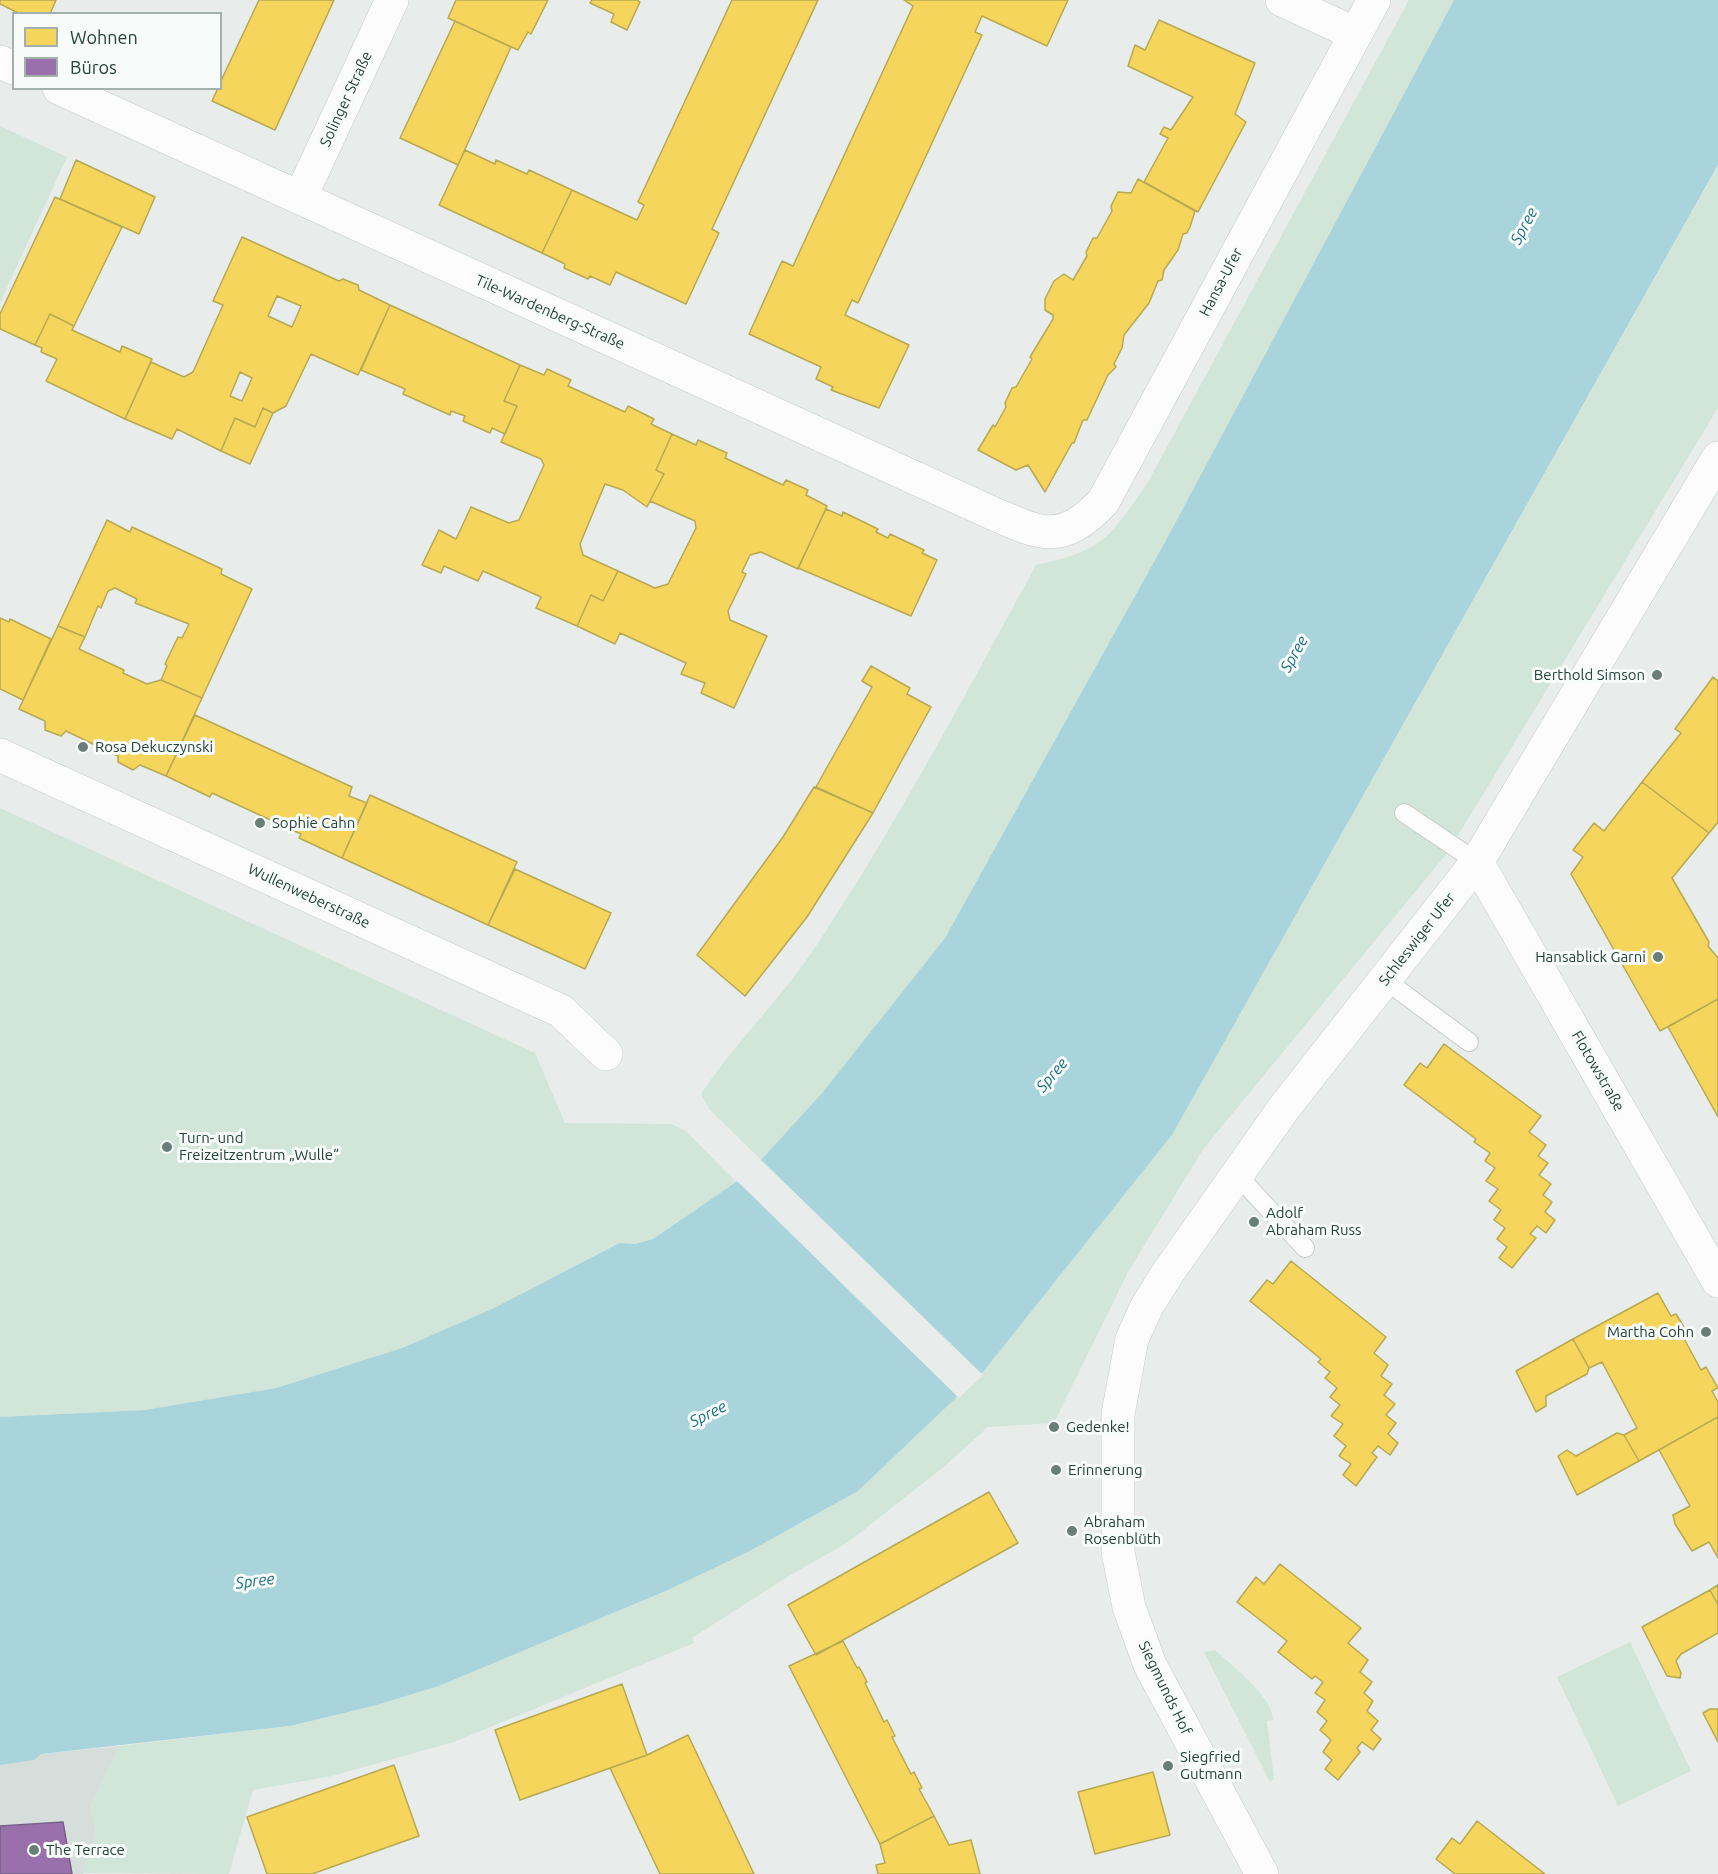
<!DOCTYPE html>
<html>
<head>
<meta charset="utf-8">
<style>
  body { margin:0 }
  #map { position:relative; width:1718px; height:1874px; overflow:hidden; background:#e8edeb; font-family:Ubuntu,sans-serif }
  canvas { display:block }
  .legend { position:absolute; left:12px; top:12px; width:210px; height:78px; box-sizing:border-box; background:#f7fbf9; border:2px solid #a3b1ad; margin:0; padding:8px 10px; list-style:none; font-size:18px; color:#24423a }
  .legend li { display:flex; align-items:center; gap:12px; height:30px }
  .legend b { width:30px; border:2px solid #a3b1ad }
</style>
</head>
<body>
<div id="map">
<canvas width="1718" height="1874"></canvas>
<ul class="legend">
<li><b style="height:16px;background:#f6d55c"></b>Wohnen</li>
<li><b style="height:16px;background:#9970ab"></b>Büros</li>
</ul>
</div>
<script>
const context = document.querySelector('canvas').getContext('2d');
context.lineJoin = 'round';
function fillPath(path, color) {
  context.fillStyle = color;
  context.fill(path, 'evenodd');
}
function stroke(path, color, width, dash) {
  context.strokeStyle = color;
  context.lineWidth = width;
  context.lineCap = dash ? 'butt' : 'round';
  context.setLineDash(dash || []);
  context.stroke(path);
}
function drawText(font, color, halo, rows, align = 'center') {
  context.font = font + ' Ubuntu,sans-serif';
  context.lineWidth = 6;
  context.setLineDash([]);
  context.textBaseline = 'middle';
  context.strokeStyle = halo;
  context.fillStyle = color;
  for (const [text, x, y, turn = 0] of rows) {
    context.save();
    context.translate(x, y);
    context.rotate((+turn || 0) * Math.PI / 180);
    context.textAlign = isNaN(turn) ? turn : align;
    if (halo) context.strokeText(text, 0, 0);
    context.fillText(text, 0, 0);
    context.restore();
  }
}
fillPath(new Path2D(`
  M119 1746 91 1806 96 1833 83 1874H0V1763L33 1760 41 1754Z`), '#d6dedb');
fillPath(new Path2D(`
  M1409 0H1454L1165 542 945 938 822 1093 761 1160 709 1109 701 1094C736 1041 784 996 818 943 898 822 966 693 1036 565 1105 550 1109 538 1148 482Z
  M0 126 67 157 0 303Z
  M1718 166V408L1448 852 1204 1148 1128 1272 1054 1423 988 1427 945 1466 847 1543 792 1574 692 1638 694 1643 454 1742 332 1776 253 1790 229 1874 83 1873 96 1833 91 1806 119 1746 290 1726 373 1706 439 1686 668 1590 750 1551 858 1491 983 1372 1172 1135Z
  M0 808 535 1053 565 1123 671 1124 686 1131 736 1182 653 1239 635 1244 618 1243 494 1308 402 1348 276 1388 144 1410 0 1417Z
  M1630 1642 1691 1771 1618 1806 1557 1677Z
  M1215 1650C1232 1666 1272 1695 1273 1720L1267 1721 1274 1779 1270 1782 1204 1652Z`), '#d1e6d8');
fillPath(new Path2D(`
  M1454 0H1718V165L1172 1135 983 1372 858 1491 750 1551 668 1590 439 1686 373 1706 290 1726 41 1754 34 1760 0 1765V1417L144 1410 276 1388 402 1348 494 1308 619 1243 635 1244 653 1239 736 1182 761 1160 822 1093 945 938 1165 542Z`), '#a9d4db');
fillPath(new Path2D(`
  M759 1158 983 1375 959 1398 735 1179Z`), '#e8edeb');
const homes = new Path2D(`
  M0 0H56L50 14H20L0 4Z
  M259 0H334L275 130 212 101 218 88H220V83Z
  M456 0H548L531 34 528 32 518 50 448 18Z
  M592 0H637L640 2 627 30 611 22 614 14 590 3Z
  M732 0H818L712 229 719 233 686 304 616 272 610 285 590 276 588 279 564 268 565 264 542 253 572 190 637 220 644 205 638 202Z
  M904 0H1068L1047 46 982 16 975 32 982 35 858 303 852 300 845 315 909 345 879 408 831 390 833 387 816 379 821 367 749 334 782 261 793 266 913 6Z
  M1159 20 1255 63 1235 114 1246 122 1198 212 1144 182 1168 138 1160 134 1164 127 1171 130 1193 97 1128 66 1135 45 1145 50Z
  M455 21 511 47 458 165 400 138Z
  M465 150 495 164 496 160 527 174 529 170 572 190 542 253 439 205Z
  M76 160 155 197 139 234 60 199Z
  M1138 179 1195 211 1190 227 1187 233 1183 234 1178 250 1164 270 1162 280 1158 281 1149 303 1124 335 1122 348 1114 364 1116 367 1108 375 1087 420H1083L1074 443H1072L1045 492 1028 465 1016 470 978 450 993 425 995 427 1006 407 1005 403 1012 388 1016 387 1032 359 1030 357 1053 319V315L1045 310V299L1054 281 1064 274 1073 280 1087 256 1086 252 1093 238H1097L1112 211 1111 206 1118 192 1131 193Z
  M55 197 122 227 74 326 50 314 35 345 0 329V314Z
  M242 237 339 281 343 279 358 285 359 290 390 305 358 375 311 354 286 406 273 413 263 408 255 427 235 418 221 451 177 429 172 439 125 419 151 362 184 377 193 372 223 305 213 301ZM277 296 301 306 292 327 268 316ZM240 372 252 378 242 401 230 396Z
  M390 305 520 365 504 401 517 406 505 434 492 428 490 433 463 421 465 416 451 411 450 415 403 394 405 389 361 370Z
  M50 314 74 326 72 330 120 352 122 346 152 359 125 419 46 381 57 359 41 352 42 348 35 345Z
  M520 365 544 375 547 369 571 380 568 386 625 412 628 406 654 419 651 424 672 434 656 470 664 474 647 507 623 490 605 484 580 544 583 555 618 571 603 601 591 595 577 626 536 608 541 597 483 571 478 581 444 566 441 573 422 565 439 530 456 539 471 507 509 523 519 520 544 465 541 459 501 442 517 406 504 401Z
  M263 408 273 413 250 464 221 451 235 418 255 427Z
  M672 434 696 445 698 440 727 453 725 458 783 485 786 480 808 490 806 495 827 506 798 569 761 552 750 555 742 572 746 574 728 611 730 620 767 636 734 708 701 693 705 683 681 674 686 663 620 633 615 644 577 626 591 595 603 601 618 571 655 588 668 584 696 528 695 521 650 501 664 474 656 470Z
  M826 509 842 516 843 512 878 529 876 532 888 538 890 534 924 550 922 553 937 560 911 616 798 568Z
  M107 520 130 532 132 527 222 569 221 574 252 589 202 698 161 680 167 666 165 664 178 637 182 638 189 624 135 603 137 599 115 588 108 591 101 608 98 606 85 637 58 626Z
  M0 618 9 622 10 619 51 639 23 700 0 689Z
  M58 626 85 637 79 649 124 670 123 673 147 684 161 680 202 698 166 776 140 765 133 770 118 762V756L66 731 61 736 45 730V721L19 709Z
  M871 666 910 688 907 694 931 707 873 813 816 787 872 687 862 681Z
  M1713 677 1718 681V822L1709 833 1642 782 1681 733 1675 729Z
  M195 715 352 787 349 796 367 803 342 858 299 838 301 834 212 793 210 797 166 776Z
  M1642 782 1709 833 1672 878 1709 942 1708 946 1718 958V999L1660 1031 1571 874 1583 857 1573 850 1594 823 1604 831Z
  M814 787 873 813 807 917 745 996 697 955 783 837Z
  M370 795 517 862 488 925 342 858Z
  M515 869 611 913 585 969 488 925Z
  M1718 999V1117L1668 1027Z
  M1444 1044 1541 1116 1529 1132 1546 1145 1538 1156 1548 1163 1539 1175 1551 1184 1543 1195 1552 1202 1545 1212 1555 1220 1546 1233 1537 1226 1530 1234 1536 1238 1512 1268 1499 1258 1507 1247 1497 1239 1505 1228 1494 1220 1501 1210 1489 1201 1498 1189 1486 1181 1495 1168 1485 1161 1490 1153 1474 1142 1476 1139 1404 1085 1420 1063 1427 1068Z
  M1291 1261 1386 1337 1374 1353 1388 1365 1381 1376 1392 1384 1384 1395 1395 1404 1386 1415 1396 1423 1388 1434 1398 1443 1390 1455 1378 1446 1372 1453 1377 1457 1356 1486 1343 1475 1351 1464 1339 1456 1346 1446 1334 1436 1343 1424 1331 1416 1340 1405 1330 1397 1337 1388 1325 1378 1330 1372 1318 1362 1321 1359 1250 1301 1267 1280 1273 1284Z
  M1658 1293 1671 1316 1676 1314 1687 1332 1682 1335 1701 1370 1706 1367 1718 1388 1712 1391 1718 1402V1417L1639 1461 1624 1435 1637 1428 1602 1362 1589 1368 1573 1339Z
  M1573 1339 1589 1368 1587 1374 1546 1396V1406L1536 1412 1516 1371Z
  M1718 1417V1558L1709 1542 1692 1551 1675 1524 1673 1515 1690 1506 1659 1450Z
  M1617 1433 1624 1435 1639 1461 1577 1495 1558 1456 1567 1450 1576 1456Z
  M989 1492 1018 1543 816 1655 788 1605Z
  M1280 1564 1361 1628 1348 1643 1368 1660 1360 1672 1372 1682 1364 1693 1373 1701 1367 1711 1378 1721 1371 1730 1381 1739 1373 1750 1362 1742 1357 1748 1360 1752 1338 1780 1325 1769 1332 1760 1323 1752 1331 1740 1320 1730 1327 1721 1317 1712 1325 1700 1315 1693 1323 1682 1315 1676 1312 1679 1278 1652 1287 1641 1237 1602 1256 1577 1264 1584Z
  M1718 1585V1605L1710 1590Z
  M1710 1590 1718 1605V1633L1681 1654 1676 1661 1681 1673 1680 1678 1667 1676 1642 1627Z
  M843 1641 857 1668 859 1667 863 1674 867 1682 865 1683 884 1722 887 1720 895 1736 892 1737 911 1774 914 1772 922 1788 919 1789 934 1816 880 1844 789 1666Z
  M622 1684 647 1755 520 1800 495 1730Z
  M1710 1709H1718V1742L1703 1713Z
  M688 1735 754 1874H660L610 1768 647 1755Z
  M394 1765 419 1836 312 1874H267L247 1817Z
  M1153 1772 1170 1835 1095 1854 1078 1792Z
  M934 1816 949 1845 971 1840 980 1874H878L876 1865 885 1863 880 1844Z
  M1477 1821 1545 1874H1455L1436 1859 1452 1838 1460 1844Z`);
fillPath(homes, '#f6d55c');
stroke(homes, '#b7a952', 1.5);
const offices = new Path2D(`
  M63 1822 72 1874H0V1826Z`);
fillPath(offices, '#9970ab');
stroke(offices, '#766289', 1.5);
const service = new Path2D(`
  M1404 813 1477 862
  M1385 980 1469 1042
  M1237 1175 1305 1248`);
const minor = new Path2D(`
  M1282 0 1356 34
  M0 62 14 68
  M59 88 992 513C1042 535 1061 545 1103 502L1374 0
  M300 198 392 0
  M0 755 561 1011 606 1054
  M1477 862 1718 1281
  M1262 1874 1150 1665 1129 1607 1118 1552V1414L1132 1339 1147 1306 1167 1274 1284 1108 1477 862 1718 458`);
stroke(service, '#c5cac8', 20);
stroke(minor, '#c5cac8', 34);
stroke(service, '#fcfcfc', 18);
stroke(minor, '#fcfcfc', 33);
for (const [x, y, r, color] of [
  [1657,675,6,"#697e78"],
  [83,747,6,"#697e78"],
  [260,823,6,"#697e78"],
  [1658,957,6,"#697e78"],
  [167,1147,6,"#697e78"],
  [1254,1222,6,"#697e78"],
  [1706,1332,6,"#697e78"],
  [1054,1427,6,"#697e78"],
  [1056,1470,6,"#697e78"],
  [1072,1531,6,"#697e78"],
  [1168,1766,6,"#697e78"],
  [34,1850,6,"#697e78"]
]) {
  const dot = new Path2D();
  dot.arc(x, y, r, 0, 2 * Math.PI);
  context.fillStyle = color;
  context.fill(dot);
  stroke(dot, '#f7fbf9', 2);
}
drawText('15px', '#24423a', '#f7fbf9', [
  ["Solinger Straße",346,99,-65],
  ["Hansa-Ufer",1221,282,-62],
  ["Tile-Wardenberg-Straße",550,312,24],
  ["Wullenweberstraße",309,896,25],
  ["Schleswiger Ufer",1417,939,-52],
  ["Flotowstraße",1598,1071,60],
  ["Siegmunds Hof",1165,1688,64]
]);
drawText('15px', '#24423a', '#f7fbf9', [
  ["Berthold Simson",1645,675,"right"],
  ["Rosa Dekuczynski",95,747],
  ["Sophie Cahn",272,823],
  ["Hansablick Garni",1646,957,"right"],
  ["Turn- und",179,1138],
  ["Freizeitzentrum „Wulle“",179,1155],
  ["Adolf",1266,1213],
  ["Abraham Russ",1266,1230],
  ["Martha Cohn",1694,1332,"right"],
  ["Gedenke!",1066,1427],
  ["Erinnerung",1068,1470],
  ["Abraham",1084,1522],
  ["Rosenblüth",1084,1539],
  ["Siegfried",1180,1757],
  ["Gutmann",1180,1774],
  ["The Terrace",46,1850]
], 'left');
drawText('italic 16px', '#1c6f80', '#f7fbf9', [
  ["Spree",1524,226,-62],
  ["Spree",1294,654,-61],
  ["Spree",1052,1075,-50],
  ["Spree",708,1414,-27],
  ["Spree",255,1581,-7]
]);
</script>
</body>
</html>
